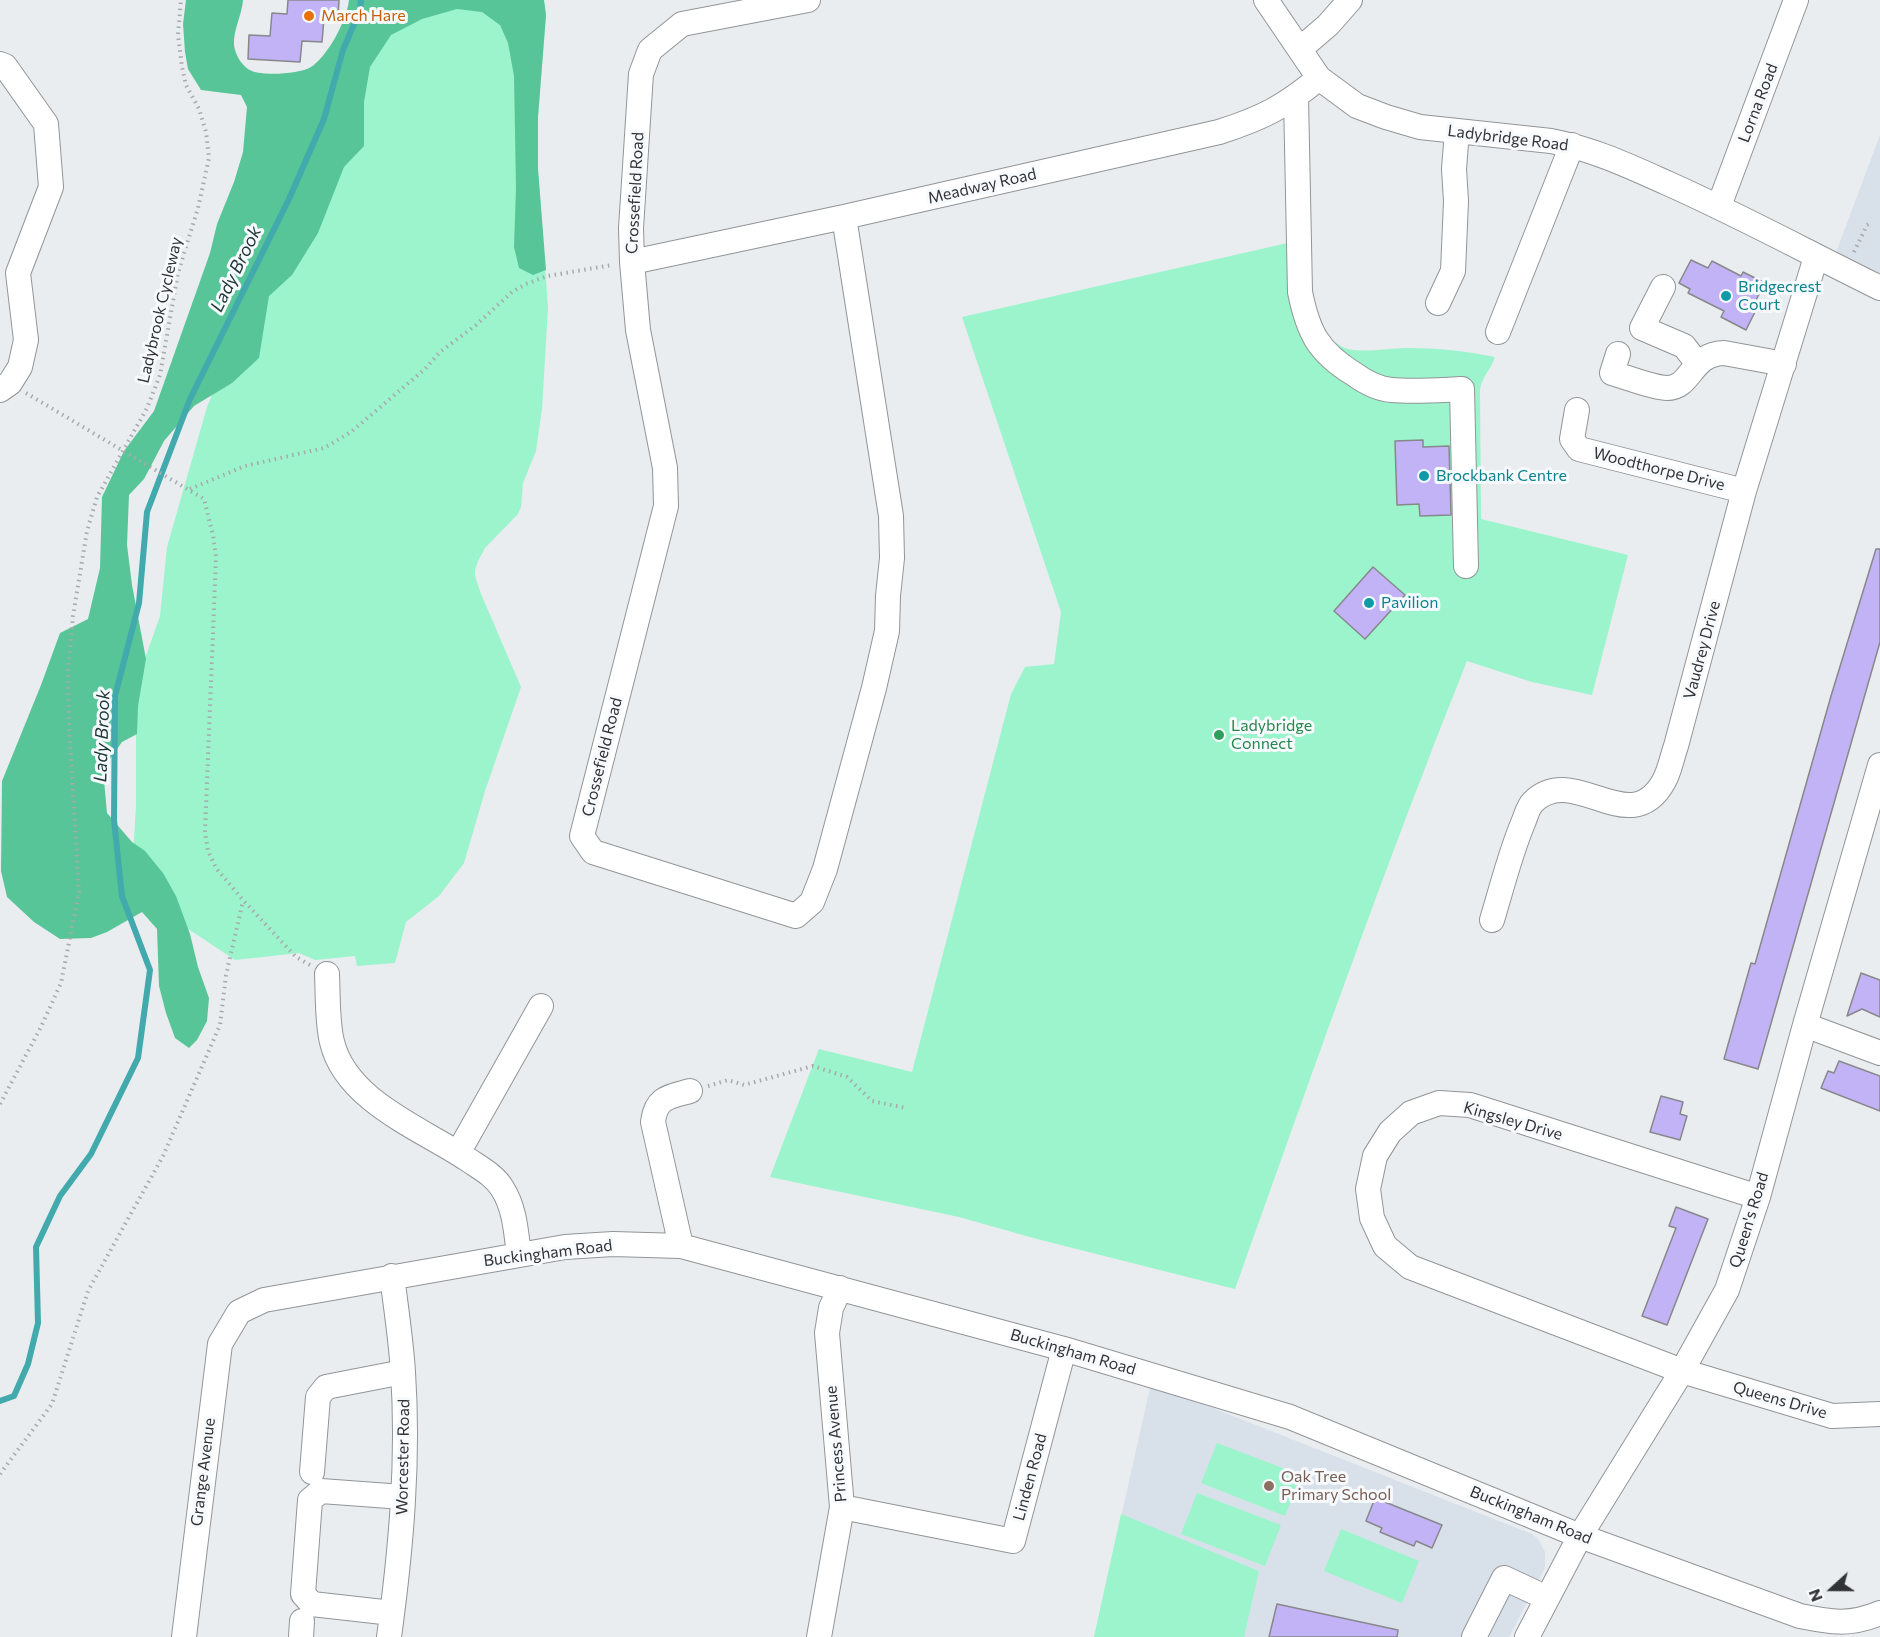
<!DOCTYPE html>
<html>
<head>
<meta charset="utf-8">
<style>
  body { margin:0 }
  #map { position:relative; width:1880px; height:1637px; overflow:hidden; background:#e9edf0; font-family:Commissioner,sans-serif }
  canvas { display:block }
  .north { position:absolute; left:1802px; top:1559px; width:60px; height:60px; -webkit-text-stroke:4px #f7fafd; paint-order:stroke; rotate:249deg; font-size:16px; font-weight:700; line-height:24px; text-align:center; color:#313334 }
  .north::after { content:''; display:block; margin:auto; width:21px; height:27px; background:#313334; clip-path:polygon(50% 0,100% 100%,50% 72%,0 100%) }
</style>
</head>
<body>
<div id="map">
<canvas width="1880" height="1637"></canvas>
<div class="north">N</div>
</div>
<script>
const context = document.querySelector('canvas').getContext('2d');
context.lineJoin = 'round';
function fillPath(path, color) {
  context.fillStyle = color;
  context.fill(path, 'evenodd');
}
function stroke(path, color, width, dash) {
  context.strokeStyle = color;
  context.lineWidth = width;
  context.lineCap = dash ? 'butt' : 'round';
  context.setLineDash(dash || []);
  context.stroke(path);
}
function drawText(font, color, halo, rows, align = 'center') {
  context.font = font + ' Commissioner,sans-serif';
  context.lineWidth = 6;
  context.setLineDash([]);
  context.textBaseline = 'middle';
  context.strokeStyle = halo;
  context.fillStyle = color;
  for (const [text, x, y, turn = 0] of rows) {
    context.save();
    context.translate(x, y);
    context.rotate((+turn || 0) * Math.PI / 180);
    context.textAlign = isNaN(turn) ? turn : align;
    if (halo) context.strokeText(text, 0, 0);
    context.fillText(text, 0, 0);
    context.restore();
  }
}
fillPath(new Path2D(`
  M1880 135V287L1832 263Z
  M1150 1388 1195 1401 1532 1534 1538 1539 1545 1552V1568L1509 1637H1094Z`), '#d8e1ea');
fillPath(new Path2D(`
  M356 0H544L546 15 538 117V169L548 308 542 409 536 451 523 483 521 507 518 514 485 548 478 561 475 570V576L481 594 521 687 485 791 464 863 439 896 406 922 395 963 357 966 355 956 315 960 299 953 235 960 131 891 136 805V684L160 616 167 547 207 407 256 290Z
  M1292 242C1300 267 1309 308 1323 329 1329 338 1338 346 1348 349 1363 353 1391 348 1408 348 1437 348 1466 351 1495 357 1491 370 1482 376 1480 390L1481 519 1628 555 1592 695 1532 682 1467 661C1384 868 1310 1079 1235 1289L1037 1239 959 1217 770 1177 819 1049 912 1072 1011 694 1025 667 1054 664 1061 612 962 317Z
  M1217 1443 1301 1475 1285 1516 1201 1483Z
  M1197 1493 1281 1525 1265 1566 1181 1534Z
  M1121 1514 1259 1571 1244 1637H1094Z
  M1341 1529 1419 1561 1402 1603 1324 1571Z`), '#9bf4cb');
fillPath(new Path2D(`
  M186 0H243C242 15 233 30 234 45 235 55 243 68 252 71 264 76 300 74 311 67 328 56 347 20 349 0H544L546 15 538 117V169L546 270 533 275 519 268 514 247 516 188 514 76 508 43 500 25 482 12 457 9 422 19 391 35 370 67 364 102V146L344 167 318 233 292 275 269 296 259 358 232 383 194 406 164 441 144 479 129 495 127 545 132 585 146 659 138 706 137 734 122 742 103 769 107 813 132 842 145 851 163 873 176 896 190 934 198 967 209 998 207 1021 197 1040 189 1048 175 1038 166 1013 159 986 157 929 142 912 107 932 91 938 60 939 34 922 7 897 1 871 2 781 41 685 60 633 88 619 100 568 102 497 124 451 154 411 210 253 217 224 234 182 243 152 247 107 241 95 201 90 188 69 185 52 183 24Z`), '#58c598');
stroke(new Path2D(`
  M0 1401 14 1396 28 1364 38 1323 36 1247 60 1196 91 1154 138 1058 150 970 122 896 114 820 115 696 139 603 147 512 190 399 289 199 324 119 343 50 360 10 361 0`), '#42a9ac', 6);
const building = new Path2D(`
  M288 0H339L338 18H324L322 42 302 41 300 62 248 59 249 35 270 36 272 13 287 14Z
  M1691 260 1708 268 1712 261 1741 276 1743 272 1765 283 1756 300 1760 302 1746 330 1721 317 1724 311 1688 293 1690 289 1679 283Z
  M1423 440V447L1449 446 1451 515 1420 516 1419 504 1397 505 1395 441Z
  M1876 549H1880V642L1758 1069 1724 1059 1751 963 1755 964 1831 696Z
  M1373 567 1405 595 1365 639 1334 611Z
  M1861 973 1880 980V1017L1862 1009 1847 1016Z
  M1839 1061 1880 1076V1111L1821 1088 1828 1071 1834 1073Z
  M1661 1096 1683 1102 1680 1114 1687 1116 1680 1140 1650 1132Z
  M1676 1207 1708 1219 1667 1325 1642 1316 1676 1228 1669 1226Z
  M1375 1498 1442 1525 1432 1548 1416 1541 1414 1546 1380 1532 1382 1528 1366 1521Z
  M1277 1604 1398 1630 1397 1637H1269Z`);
fillPath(building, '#c2b3f7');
stroke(building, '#88888b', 1.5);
const minor = new Path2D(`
  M808 0 682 24 650 50 641 74 631 228 632 262 638 330 665 468 666 506 582 836 593 852 796 916 812 902 825 869 874 688 887 631 888 596 892 558 891 516 844 217
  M1266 0 1319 78 1357 106 1386 117 1420 127 1551 141C1593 149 1629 166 1667 183 1739 215 1809 253 1880 288
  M1300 49 1328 25 1350 0
  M0 64 5 66 46 124 51 187 18 273 26 340 20 367 10 383 0 390
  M1296 97 1300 292C1308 332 1318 352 1354 374 1365 382 1378 389 1392 390 1415 392 1439 390 1462 389L1466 566
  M1719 206 1796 0
  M632 262 844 217 1219 132C1263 118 1284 107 1319 78
  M1663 287 1642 328 1684 346 1698 364
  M1438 303 1453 271 1456 201 1454 169 1457 131
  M1498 332 1572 145
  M1618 354 1612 373C1626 377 1654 388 1667 388 1692 388 1690 354 1724 353L1784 364
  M1577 410 1572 439 1579 449 1744 491
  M1492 920C1502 887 1510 854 1523 823 1526 816 1528 807 1533 802 1574 761 1630 843 1664 781 1670 770 1672 757 1676 746L1744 491 1816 257
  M327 974C328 995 327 1022 332 1042 346 1101 422 1129 467 1159 480 1168 494 1175 502 1188 515 1208 516 1232 519 1255
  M1805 1025 1880 1053
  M458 1153 541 1006
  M1758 1197 1470 1105 1439 1103 1411 1113 1390 1132 1375 1156 1368 1189 1372 1218 1385 1246 1410 1267 1682 1371 1832 1416 1880 1414
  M681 1246 653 1122C656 1097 669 1097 690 1091
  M312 1472 318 1397 326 1387 403 1372
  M842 1507 1013 1541 1064 1349
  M392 1613 312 1604 303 1594 310 1500 321 1491 403 1497
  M184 1637 220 1344 239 1312 264 1300 565 1247 613 1244 681 1246 1064 1349 1290 1417 1580 1536 1800 1616C1830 1622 1850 1626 1880 1613
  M301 1637 302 1621
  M389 1637C401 1549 409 1461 403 1372 401 1340 396 1308 392 1276
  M819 1637 842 1507 827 1333 831 1308 840 1288
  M1474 1637 1504 1578 1547 1598
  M1527 1637 1580 1536 1682 1371 1727 1290 1758 1197 1805 1025 1880 765`);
stroke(minor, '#929598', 26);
stroke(new Path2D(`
  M1854 252 1867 225 1871 223
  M26 393 204 499 213 535 216 557 205 832 208 851 216 868 243 900 296 957 310 965
  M190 489 245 466 324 448 351 432 425 369 440 352 476 325 512 292 526 284 547 276 612 265
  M708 1086 728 1080 744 1085 813 1066 847 1077 872 1101 906 1108
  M0 1104 41 1027 61 983 79 892 69 726 68 671 73 616 87 531 97 497 147 408 160 375 178 273 198 208 209 158 206 132 199 109 186 85 182 67 178 35 181 0
  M0 1474 52 1404 88 1291 163 1156 220 1025 226 975 243 901`), '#a7aaad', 4, [1.5, 4.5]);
stroke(minor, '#fff', 24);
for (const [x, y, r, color] of [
  [309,16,6,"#e8710a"],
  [1726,296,6,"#0f9aa8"],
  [1424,476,6,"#0f9aa8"],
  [1369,603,6,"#0f9aa8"],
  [1219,735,6,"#2e9e5b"],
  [1269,1486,6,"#8d6e63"]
]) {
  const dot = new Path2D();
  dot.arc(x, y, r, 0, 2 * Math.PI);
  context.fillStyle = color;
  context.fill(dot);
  stroke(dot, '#f7fafd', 2);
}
drawText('16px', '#c56008', '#f7fafd', [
  ["March Hare",321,16]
], 'left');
drawText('16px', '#313334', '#f7fafd', [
  ["Lorna Road",1758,103,-69],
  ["Ladybridge Road",1508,138,7],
  ["Meadway Road",982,186,-13],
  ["Crossefield Road",635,193,-87],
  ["Ladybrook Cycleway",160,310,-77],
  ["Woodthorpe Drive",1659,469,14],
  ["Vaudrey Drive",1702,650,-75],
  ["Crossefield Road",602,757,-76],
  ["Kingsley Drive",1513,1121,16],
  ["Queen's Road",1749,1220,-73],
  ["Buckingham Road",548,1253,-7],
  ["Buckingham Road",1073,1352,16],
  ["Queens Drive",1780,1400,16],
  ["Princess Avenue",836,1444,-95],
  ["Worcester Road",403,1457,-89],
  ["Grange Avenue",203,1472,-83],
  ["Linden Road",1030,1477,-75],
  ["Buckingham Road",1531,1515,22]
]);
drawText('16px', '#0d838f', '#f7fafd', [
  ["Bridgecrest",1738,287],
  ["Court",1738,305],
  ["Brockbank Centre",1436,476],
  ["Pavilion",1381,603]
], 'left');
drawText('16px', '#27864d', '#f7fafd', [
  ["Ladybridge",1231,726],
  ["Connect",1231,744]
], 'left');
drawText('16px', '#785e54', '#f7fafd', [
  ["Oak Tree",1281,1477],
  ["Primary School",1281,1495]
], 'left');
drawText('italic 18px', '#1e3637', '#f7fafd', [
  ["Lady Brook",236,269,-64],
  ["Lady Brook",102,736,-88]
]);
</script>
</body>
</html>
